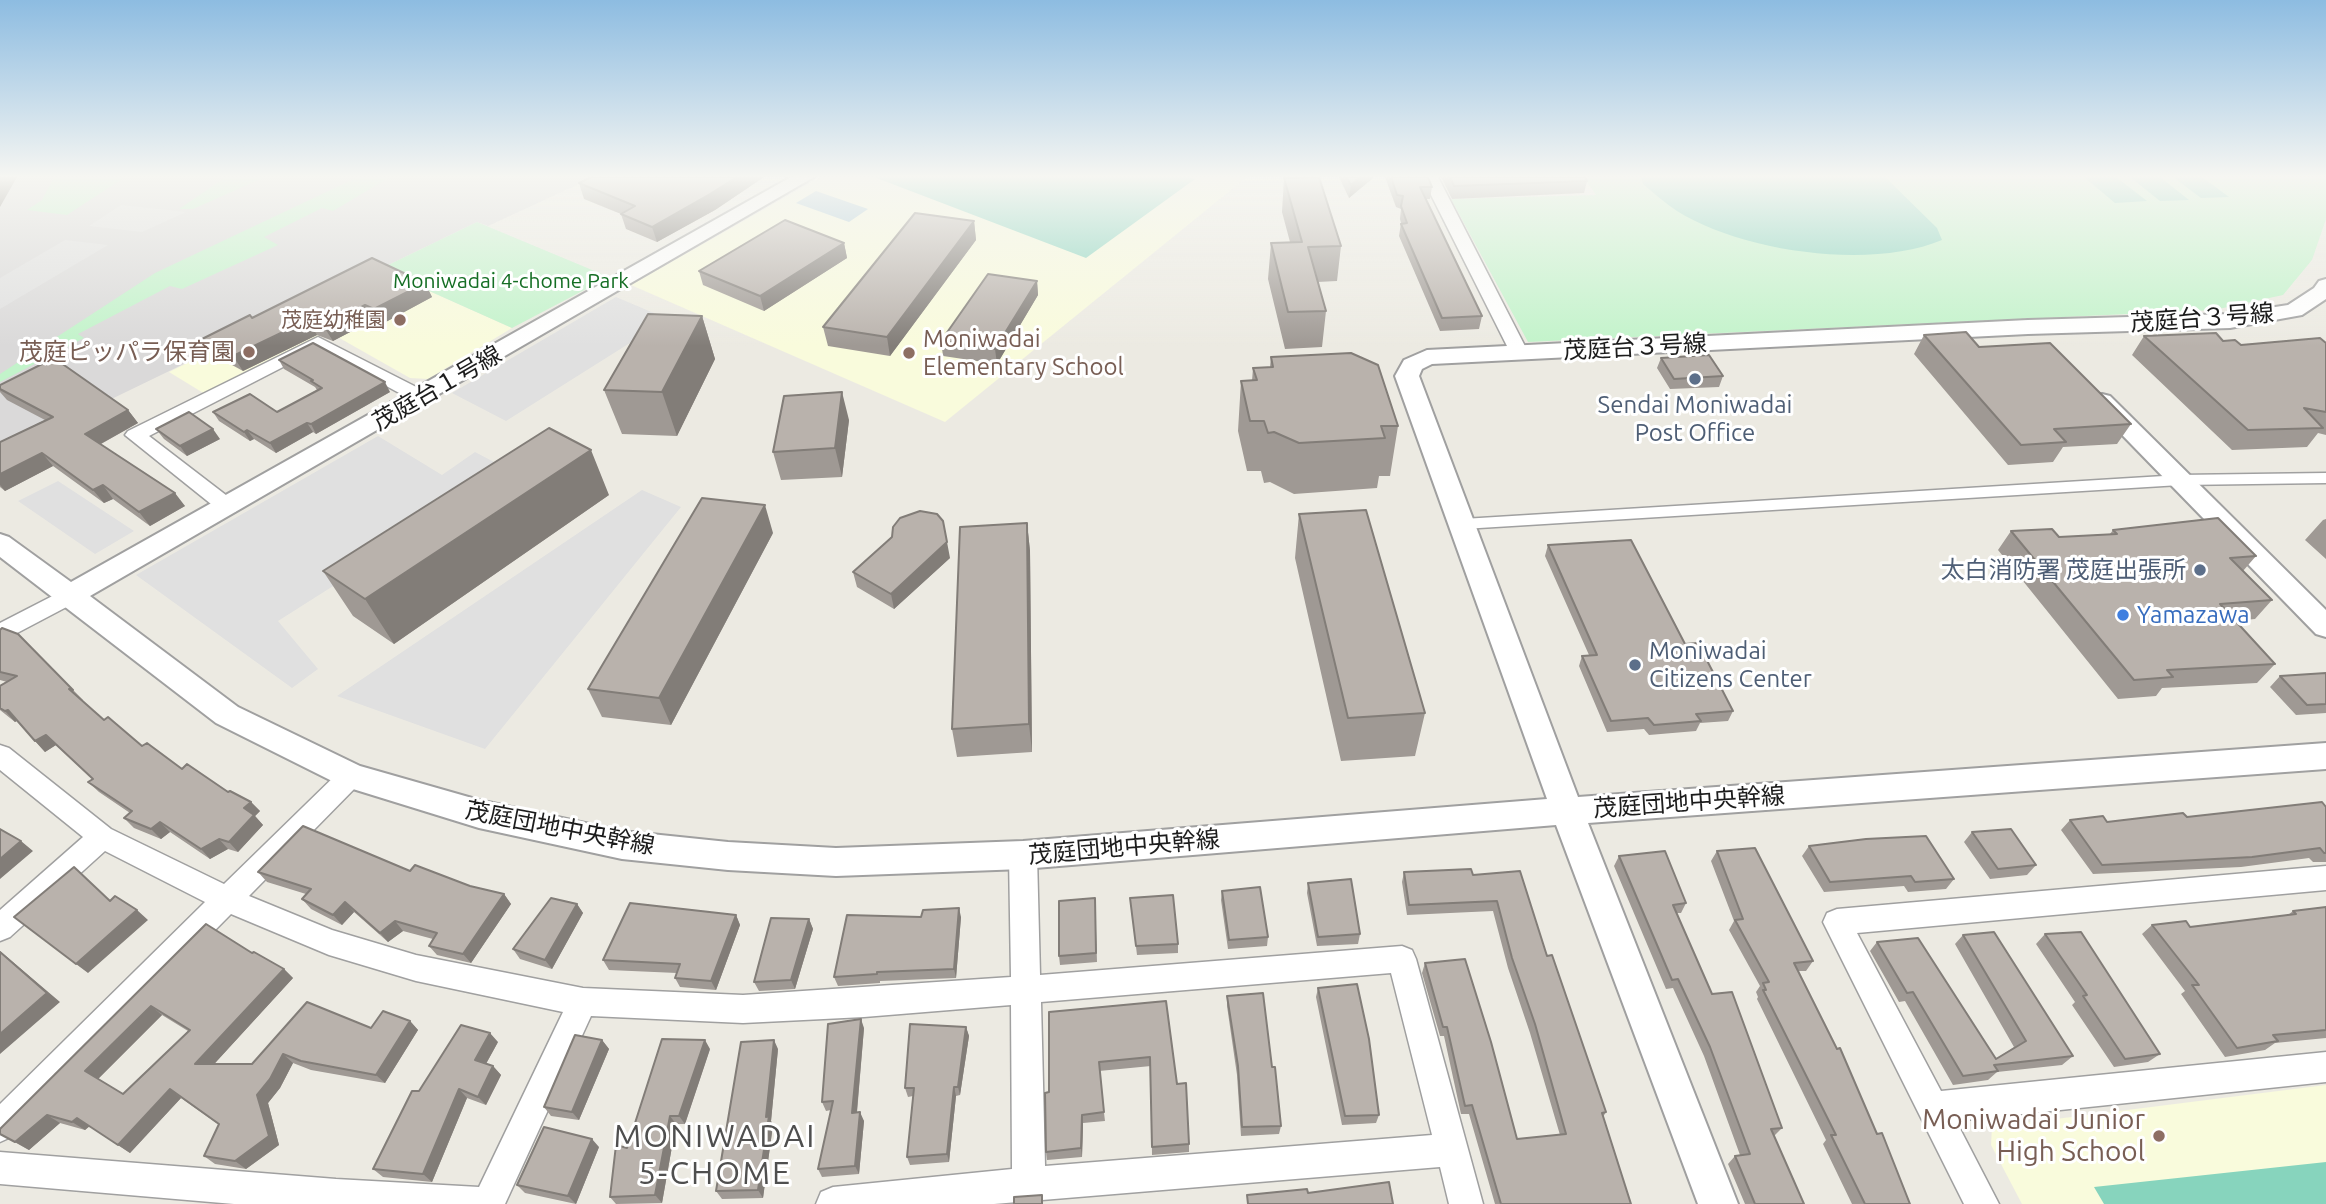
<!DOCTYPE html>
<html>
<head>
<meta charset="utf-8">
<style>
  body { margin:0 }
  canvas { display:block; background:#eceae2 }
</style>
</head>
<body>
<canvas width="2326" height="1204"></canvas>
<script>
const context = document.querySelector('canvas').getContext('2d');
context.lineJoin = 'round';
function fillPath(path, color) {
  context.fillStyle = color;
  context.fill(path, 'evenodd');
}
function stroke(path, color, width, dash) {
  context.strokeStyle = color;
  context.lineWidth = width;
  context.lineCap = dash ? 'butt' : 'round';
  context.setLineDash(dash || []);
  context.stroke(path);
}
function drawText(font, color, halo, rows, align = 'center') {
  context.font = font + ' Ubuntu,"Noto Sans JP",sans-serif';
  context.lineWidth = 6;
  context.setLineDash([]);
  context.textBaseline = 'middle';
  context.strokeStyle = halo;
  context.fillStyle = color;
  for (const [text, x, y, turn = 0] of rows) {
    context.save();
    context.translate(x, y);
    context.rotate((+turn || 0) * Math.PI / 180);
    context.textAlign = isNaN(turn) ? turn : align;
    if (halo) context.strokeText(text, 0, 0);
    context.fillText(text, 0, 0);
    context.restore();
  }
}
fillPath(new Path2D(`
  M0 177H594L488 226 477 222 0 453Z`), '#dad9d9');
fillPath(new Path2D(`
  M821 177H1247L945 422 631 285Z
  M380 269 512 328 428 379 410 378 327 331 205 394 169 372Z
  M2326 1085V1204H2022L1991 1145 1992 1127Z`), '#f9fbdc');
fillPath(new Path2D(`
  M54 177H125L67 215 27 210 42 200Z
  M226 177H265L193 209H179Z
  M358 177H390L333 211 322 208 264 237 278 245 182 289 170 286 78 334 84 338 0 382V374L155 273Z
  M1584 177H2326V219L2312 260 2283 295 2214 310 1528 342 1451 199 1596 195Z
  M477 222 609 277 512 328 380 269Z`), '#c2f3ca');
fillPath(new Path2D(`
  M874 177H1188L1195 179 1086 258Z
  M1641 177H1885L1937 228 1942 240C1871 270 1742 252 1677 211 1665 203 1654 193 1643 184Z
  M2084 177H2116L2147 201 2115 203Z
  M2130 177H2160L2189 200 2160 201Z
  M2173 177H2202L2229 197 2201 198Z
  M2326 1162V1204H2104L2094 1187Z`), '#87d4bd');
fillPath(new Path2D(`
  M121 205 186 212 142 232 89 226Z
  M65 240 108 245 0 309V278Z
  M616 297 668 319 506 421 452 393Z
  M378 436 442 475 475 452 513 472 278 621 318 669 292 688 136 575Z
  M58 481 134 531 95 554 18 501Z
  M642 490 681 507 485 749 337 696Z`), '#e0e0e0');
fillPath(new Path2D(`
  M816 191 868 209 849 222 796 203Z`), '#a6c7d6');
const pedestrian = new Path2D(`
  M2326 473V483L2180 485 1463 529 1456 524 1463 519 2180 475Z`);
const minor = new Path2D(`
  M1422 177H1438L1528 352 1526 356H1512L1510 352Z
  M318 337 428 393 431 397 428 401H414L318 349 149 436 235 502 239 507 235 512H221L125 435 128 431Z
  M68 588 76 590 79 596 76 602 0 642V623Z
  M0 745 9 748 111 829 224 884 342 769 351 765 360 769 364 776 360 783 249 896 332 930 416 955 583 988 743 995 1011 977 1009 855 1013 847 1023 843 1033 847 1037 855 1040 975 1402 946 1412 950 1416 959 1483 1204H1449L1440 1167 994 1204H816L821 1192 833 1187 1012 1169 1011 1005 864 1017 743 1023 591 1016 505 1204H234L0 1184V1152L336 1179 479 1187 563 1012 416 981 329 955 231 914 11 1137 0 1142V1104L205 902 105 851 10 937 0 941V910L83 837 0 770ZM1391 973 1432 1135 1045 1166 1041 1002Z
  M2326 866V890L1857 933 1941 1091 2326 1052V1082L1956 1121 1999 1204H1964L1823 922 1827 913 1837 909Z`);
const tertiary = new Path2D(`
  M791 177H814L90 596 238 707 360 766 479 800 622 831 728 842 836 848 1023 841 1547 799 1395 376 1404 360 1427 350 2028 320 2230 314 2288 305 2314 288 2319 281 2326 279V299L2302 315 2230 328 2028 334 1432 364 1422 369 1419 376 1578 797 2326 743V769L1588 823 1738 1204H1698L1556 825 1023 869 836 876 728 870 622 859 479 828 340 785 216 723 0 557V534L9 537 71 582Z
  M2102 394 2110 396 2326 610V637L2316 634 2094 406 2090 401 2094 396Z`);
stroke(pedestrian, '#a0a0a0', 3);
stroke(minor, '#a0a0a0', 3);
stroke(tertiary, '#a0a0a0', 4);
fillPath(pedestrian, '#fff');
fillPath(minor, '#fff');
fillPath(tertiary, '#fff');
fillPath(new Path2D(`
  M591 177H764L715 210 657 242 626 229 621 214 584 199 579 183Z
  M1339 177H1374L1349 198Z
  M1385 177H1428L1432 187 1430 199H1426L1482 316 1479 329 1440 331 1399 236 1401 223 1400 219 1401 209 1396 207Z
  M1441 177H1585L1587 181 1584 193 1452 199Z
  M1284 178 1341 246 1337 281 1317 282 1326 311 1322 347 1285 349 1268 279 1271 243 1290 242 1282 212Z
  M974 221 976 240 890 356 828 346 823 327Z
  M844 243 847 258 764 311 703 285 699 271Z
  M1037 281 1038 295 997 364 943 356 941 341Z
  M425 283 432 297 382 324 373 320 333 341 317 335 243 371 212 354 202 339 252 318Z
  M702 316 715 359 677 436 622 434 604 390Z
  M1924 335 2131 424 2117 444 2063 447 2053 462 2008 465 1914 354Z
  M2144 336 2223 341 2241 345 2326 343V435L2318 433 2307 447 2232 450 2132 355Z
  M1271 357 1398 426 1390 476H1379L1377 488 1294 494 1270 482 1264 483 1261 471H1247L1238 431 1241 381H1252L1253 368 1270 367Z
  M1661 358 1723 376 1719 387 1670 389 1657 368Z
  M279 360 390 392 316 434 313 432 276 453 254 439 250 441 219 421 213 412H277L317 390 315 387 284 369Z
  M0 385 128 410 138 423 101 444 185 506 150 526 113 499 104 503 53 466 5 491 0 487V442L45 420 7 400 0 392Z
  M849 420 842 477 781 480 773 452Z
  M156 429 220 439 187 456 164 439Z
  M609 495 394 644 353 616 323 571Z
  M1299 514 1425 713 1415 756 1341 761 1295 558Z
  M2326 519V559L2305 540 2323 520Z
  M1027 523 1030 551 1032 752 957 757 952 729Z
  M2113 530 2256 556 2243 571 2272 600 2255 619 2235 621 2275 664 2257 683 2162 688 2156 696 2118 699 1998 550 2011 531 2059 537 2110 534Z
  M773 533 671 725 602 717 588 689Z
  M1548 545 1685 644 1733 711 1728 721 1700 723 1696 731 1649 735 1644 729 1607 732 1579 666 1582 656 1589 655 1545 556Z
  M950 558 894 609 857 587 853 572Z
  M0 630 18 634 83 700H81L104 720 142 746 182 769 228 792 251 802 260 811 255 816 263 825 238 852 228 849 210 859 170 832 161 839 134 828 124 818 130 813 99 792 88 782 93 779 56 745 45 752 35 741 17 721 15 722 0 710V686L7 682 0 680Z
  M2326 673V713L2296 715 2270 687 2280 676Z
  M2326 807V862H2313L2309 858 2241 867 2093 874 2061 830 2070 820 2107 822Z
  M1972 832 2036 865 2027 875 1990 879 1964 842Z
  M1809 846 1954 879 1946 889 1908 892 1904 886 1824 892 1802 856Z
  M1717 851 1813 961 1806 971H1798L1910 1204H1852L1823 1144 1826 1140 1757 999 1758 997 1756 992 1760 986 1729 930 1734 921 1711 861Z
  M1619 856 1686 903 1681 913H1676L1712 994 1782 1128 1774 1136 1804 1204H1745L1728 1164 1735 1156 1740 1155 1704 1056 1673 988 1666 989 1614 866Z
  M410 871 504 894 511 904 471 963 437 955 429 946 433 939 403 931 388 942 354 912 342 925 311 909 302 899 306 894 267 882 258 872Z
  M1404 872 1473 875 1547 956 1606 1112 1603 1117 1631 1204H1495L1469 1114H1461L1444 1036H1440L1422 973 1425 963 1517 1139 1560 1135 1530 1033 1508 968 1493 911 1407 915 1402 882Z
  M1308 883 1360 934 1358 944 1317 946 1307 893Z
  M1222 891 1268 937 1267 946 1228 949 1221 900Z
  M1095 898 1097 962 1060 965 1059 956Z
  M1130 898 1178 944V953L1137 955Z
  M577 904 583 913 552 969 520 959 513 949Z
  M2326 907V1038L2275 1043 2265 1050 2225 1057 2181 994 2185 991 2142 934 2152 925 2190 927 2288 915 2293 911Z
  M736 915 740 925 716 990 680 987 675 978 677 973 609 970 603 960Z
  M921 917H961L956 978 880 981V983L838 986 834 977Z
  M809 919 813 929 795 989 759 991 754 982Z
  M206 924 252 953 284 969 293 978 214 1064H252L371 1028 410 1021 418 1030 385 1083 311 1070 293 1063 280 1088 268 1103 279 1145 246 1169 215 1164 204 1156 219 1125 181 1098 130 1153 89 1126 85 1130 60 1123 29 1150 0 1134ZM162 1015 188 1031 123 1094 98 1079Z
  M2045 934 2160 1054 2148 1062 2114 1067 2072 1005 2075 1002 2036 944Z
  M1963 935 2073 1056 2062 1065 1997 1072 1988 1080 1953 1085 1905 1001 1899 1002 1870 951 1877 942 1996 1059 2014 1047 1955 944Z
  M1318 988 1379 1115 1376 1123 1342 1125 1316 997Z
  M1227 996 1272 1067 1281 1126 1279 1134 1241 1136 1237 1075 1227 1006Z
  M1166 1001 1177 1084 1189 1144V1152L1152 1155 1151 1066 1099 1071 1105 1121 1083 1123 1082 1157 1047 1160 1046 1152 1049 1092Z
  M966 1027 969 1036 960 1095 956 1096 949 1162 910 1165 907 1157 913 1096 908 1097 905 1088Z
  M864 1028 857 1113 864 1121 859 1174 822 1177 818 1169 831 1110 826 1111 822 1102Z
  M602 1040 609 1049 579 1120 551 1116 544 1107Z
  M498 1042 486 1064 493 1066 501 1075 486 1105 467 1098 432 1182 383 1177 373 1169 419 1091Z
  M710 1049 685 1124H676L662 1203 616 1204 610 1197 627 1148Z
  M778 1049 771 1121 773 1125 763 1198 722 1199 716 1191Z
  M599 1147 576 1204 525 1193 517 1185Z`), '#9f9994');
fillPath(new Path2D(`
  M0 177H17L0 207Z
  M737 177H764L715 210 657 242 652 227Z
  M1360 177H1374L1349 198 1351 185Z
  M974 221 976 240 890 356 887 337Z
  M844 243 847 258 764 311 760 296Z
  M1037 281 1038 295 997 364 995 349Z
  M425 283 432 297 382 324 374 309Z
  M365 305 373 320 333 341 324 327Z
  M702 316 715 359 677 436 662 392Z
  M308 320 317 335 243 371 233 356Z
  M385 382 390 392 316 434 311 424Z
  M842 392 849 420 842 477 835 448Z
  M128 410 138 423 95 447 85 434Z
  M307 423 313 432 276 453 270 443Z
  M213 429 220 439 187 456 180 446Z
  M247 430 254 439 250 441 244 432Z
  M591 450 609 495 394 644 365 599Z
  M42 453 53 466 5 491 0 485V474Z
  M103 485 113 499 104 503 93 490Z
  M175 493 185 506 150 526 139 512Z
  M765 505 773 533 671 725 659 698Z
  M1027 523 1030 551 1032 752 1029 724Z
  M947 542 950 558 894 609 891 594Z
  M8 710 18 720 15 722 5 711Z
  M46 735 56 745 45 752 35 741Z
  M251 802 260 811 255 816 263 825 238 852 229 842 244 808Z
  M160 822 170 832 161 839 151 829Z
  M219 839 228 849 210 859 201 849Z
  M21 841 33 851 0 879V859Z
  M504 894 511 904 471 963 463 954Z
  M345 902 354 912 342 925 333 915Z
  M577 904 583 913 552 969 545 960Z
  M959 908 961 917 956 978 954 969Z
  M137 910 148 920 88 973 76 964Z
  M736 915 740 925 716 990 711 981Z
  M809 919 813 929 795 989 791 980Z
  M395 921 403 931 388 942 380 933Z
  M0 951 60 1002 0 1054Z
  M284 969 293 978 206 1073 195 1064Z
  M151 1006 162 1015 98 1079 85 1071Z
  M861 1019 864 1028 856 1121 852 1113Z
  M410 1021 418 1030 385 1083 376 1075Z
  M966 1027 969 1036 960 1095 958 1087Z
  M490 1033 498 1042 483 1069 475 1060Z
  M602 1040 609 1049 579 1120 572 1112Z
  M705 1040 710 1049 685 1124 679 1116Z
  M774 1040 778 1049 771 1121 773 1125 763 1198 758 1190 766 1117Z
  M283 1054 293 1063 280 1088 268 1103 279 1145 246 1169 235 1161 257 1095Z
  M493 1066 501 1075 486 1105 478 1097Z
  M954 1087 956 1096 949 1162 947 1154Z
  M170 1089 181 1098 130 1153 118 1145Z
  M459 1089 467 1098 432 1182 423 1174Z
  M860 1112 864 1121 859 1174 855 1166Z
  M47 1115 60 1123 29 1150 15 1142Z
  M1082 1115 1083 1123 1082 1157 1081 1148Z
  M670 1116 676 1124 662 1203 655 1195Z
  M77 1118 90 1126 85 1130 72 1122Z
  M592 1139 599 1147 576 1204 568 1196Z`), '#827d78');
const building = new Path2D(`
  M591 177H737L710 194 652 227 621 214 635 206 579 183Z
  M1319 177 1341 246 1308 247 1326 311 1288 312 1271 243 1302 242 1284 178Z
  M1346 177H1360L1351 185Z
  M1391 177H1428L1432 187H1420L1482 316 1442 318 1401 224 1407 223 1401 206 1403 196 1397 195Z
  M1450 177H1585L1587 181 1454 186Z
  M915 213 974 221 887 337 823 327Z
  M785 220 844 243 760 296 699 271Z
  M372 258 425 283 374 309 365 305 324 327 308 320 233 356 202 339 250 315 252 318Z
  M988 274 1037 281 995 349 941 341Z
  M648 314 702 316 662 392 604 390Z
  M1966 332 1979 347 2050 343 2131 424 2054 429 2066 442 2021 445 1924 335Z
  M2216 333 2223 341 2235 340 2241 345 2320 338 2326 343V412L2304 408 2323 428 2248 430 2144 336Z
  M313 343 385 382 311 424 307 423 270 443 247 430 244 432 213 412 250 394 277 412 322 388 311 381 313 380 279 360Z
  M1351 353 1378 365 1398 426H1381L1385 438 1299 443 1274 432 1268 433 1264 421H1250L1241 381 1257 380 1253 368 1273 367 1271 357Z
  M1709 355 1723 376 1674 379 1661 358Z
  M54 358 128 410 85 434 175 493 139 512 103 485 93 490 42 453 0 474V442L53 417 0 389V385Z
  M842 392 835 448 773 452 784 396Z
  M189 412 213 429 180 446 156 429Z
  M549 428 591 450 365 599 323 571Z
  M702 498 765 505 659 698 588 689Z
  M1366 510 1425 713 1348 718 1299 514Z
  M920 511 937 514 943 521 947 542 891 594 853 572 892 537 893 527 900 518Z
  M2218 518 2256 556 2230 558 2272 600 2220 604 2275 664 2167 670 2173 677 2134 680 2011 531 2052 529 2059 537 2117 534 2113 530Z
  M1027 523 1029 724 952 729 960 527Z
  M1631 540 1685 644 1698 643 1733 711 1696 714 1701 721 1654 725 1648 718 1611 721 1582 656 1597 655 1548 545Z
  M2 628 18 634 73 690 69 689 104 720 108 717 142 746 147 743 182 769 187 764 228 792 230 791 251 802 244 808 254 815 229 842 219 839 201 849 160 822 151 829 124 818 132 811 88 782 93 779 46 735 35 741 8 710 5 711 0 708V686L17 676 0 672V630Z
  M2326 673V704L2307 705 2280 676Z
  M2322 802 2326 807V853H2324L2320 848 2252 857 2102 865 2070 820 2103 816 2107 822 2183 813 2187 817Z
  M303 826 410 871 415 865 470 886 504 894 463 954 429 946 437 933 395 921 380 933 345 902 333 915 302 899 311 889 258 872Z
  M0 829 21 841 0 859Z
  M2011 829 2036 865 1998 869 1972 832Z
  M1926 836 1954 879 1915 882 1911 876 1830 882 1809 846 1866 839Z
  M1755 848 1813 961 1794 963 1837 1049 1840 1048 1877 1134 1882 1133 1910 1204H1865L1831 1135H1836L1763 990H1766L1763 983 1769 982 1735 920 1743 919 1717 851Z
  M1665 851 1686 903 1673 905 1712 994 1732 992 1782 1128 1771 1129 1804 1204H1755L1735 1156 1750 1154 1710 1047 1678 979 1672 980 1619 856Z
  M74 867 110 901 115 896 137 910 76 964 14 917Z
  M1471 869 1473 875 1520 871 1547 956 1552 955 1606 1112 1602 1113 1631 1204H1501L1472 1105 1465 1106 1447 1027H1443L1425 963 1465 959 1491 1042 1517 1139 1566 1134 1535 1024 1512 958 1497 901 1409 905 1404 872Z
  M1351 879 1360 934 1318 937 1308 883Z
  M1260 887 1268 937 1229 940 1222 891Z
  M1173 895 1178 944 1136 946 1130 898Z
  M551 898 577 904 545 960 513 949Z
  M1095 898 1096 953 1059 956V901Z
  M630 903 736 915 711 981 675 978 680 964 603 960Z
  M2326 907V1030L2273 1035 2278 1041 2237 1048 2192 985H2199L2152 925 2186 921 2190 927 2296 914 2293 911Z
  M959 908 954 969 877 972V974L834 977 847 915 921 917 923 910Z
  M771 918 809 919 791 980 754 982Z
  M206 924 252 953 254 952 284 969 195 1064H252L307 1002 371 1028 383 1011 410 1021 376 1075 301 1061 283 1054 270 1079 257 1095 269 1136 235 1161 204 1156 219 1124 170 1089 118 1145 77 1118 72 1122 47 1115 15 1142 0 1134V1129ZM151 1006 190 1030 123 1094 85 1071Z
  M1994 932 2073 1056 1994 1065 1998 1071 1963 1076 1913 992 1907 993 1877 942 1918 938 1996 1059 2026 1041 1963 935Z
  M2081 932 2160 1054 2125 1059 2083 996 2087 995 2045 934Z
  M0 952 47 993 0 1034Z
  M1357 984 1369 1039 1379 1115 1345 1116 1318 988Z
  M1263 993 1272 1067H1275L1281 1126 1242 1127 1238 1066 1227 996Z
  M1166 1001 1177 1084 1186 1083 1189 1144 1152 1147 1150 1057 1099 1062 1104 1112 1082 1115 1081 1148 1046 1152 1045 1093 1049 1092V1012Z
  M861 1019 852 1113 860 1112 855 1166 818 1169 833 1101 822 1102 828 1024Z
  M910 1024 966 1027 958 1087H954L947 1154 907 1157 914 1088H905Z
  M461 1025 490 1033 475 1060 493 1066 478 1097 459 1089 423 1174 373 1169 412 1091H419Z
  M575 1035 602 1040 572 1112 544 1107Z
  M662 1039 705 1040 679 1116H670L655 1195 610 1197 616 1145 627 1148Z
  M774 1040 766 1117 769 1116 758 1190 716 1191 741 1042Z
  M544 1127 592 1139 568 1196 517 1185Z
  M1389 1182 1393 1204H1248L1247 1195 1307 1189 1308 1193Z
  M1042 1195V1204H1014V1197Z`);
fillPath(building, '#b9b2ac');
stroke(building, '#827d78', 2);
const sky = context.createLinearGradient(0, 0, 0, 346);
sky.addColorStop(0, '#8dbce1');
sky.addColorStop(0.51, '#f6f6f2');
sky.addColorStop(1, '#f6f6f200');
context.fillStyle = sky;
context.fillRect(0, 0, 2326, 346);
for (const [x, y, r, color] of [
  [400,320,7,"#8d6e63"],
  [249,352,7,"#8d6e63"],
  [909,353,7,"#8d6e63"],
  [1695,379,7,"#5c6f8a"],
  [2200,570,7,"#5c6f8a"],
  [2123,615,7,"#3f7fe0"],
  [1635,665,7,"#5c6f8a"],
  [2159,1136,7,"#8d6e63"]
]) {
  const dot = new Path2D();
  dot.arc(x, y, r, 0, 2 * Math.PI);
  context.fillStyle = color;
  context.fill(dot);
  stroke(dot, '#fff', 2.5);
}
drawText('21px', '#156e24', '#fff', [
  ["Moniwadai 4-chome Park",511,281]
]);
drawText('21px', '#785e54', '#fff', [
  ["茂庭幼稚園",386,320]
], 'right');
drawText('24px', '#1c1c1c', '#fff', [
  ["茂庭台３号線",2202,318,-4],
  ["茂庭台３号線",1635,347,-3],
  ["茂庭台１号線",437,388,-30],
  ["茂庭団地中央幹線",1689,802,-4],
  ["茂庭団地中央幹線",560,828,11],
  ["茂庭団地中央幹線",1124,847,-5]
]);
drawText('24px', '#785e54', '#fff', [
  ["Moniwadai",923,339],
  ["Elementary School",923,367],
  ["茂庭ピッパラ保育園",235,352,"right"]
], 'left');
drawText('24px', '#4e5e75', '#fff', [
  ["Sendai Moniwadai",1695,405],
  ["Post Office",1695,433],
  ["太白消防署 茂庭出張所",2186,570,"right"],
  ["Moniwadai",1649,651,"left"],
  ["Citizens Center",1649,679,"left"]
]);
drawText('24px', '#366cbe', '#fff', [
  ["Yamazawa",2137,615]
], 'left');
drawText('28px', '#785e54', '#fff', [
  ["Moniwadai Junior",2145,1120],
  ["High School",2145,1152]
], 'right');
context.letterSpacing = '2px';
drawText('32px', '#4f4f4f', '#fff', [
  ["MONIWADAI",715,1136],
  ["5-CHOME",715,1173]
]);
context.letterSpacing = '0px';
</script>
</body>
</html>
